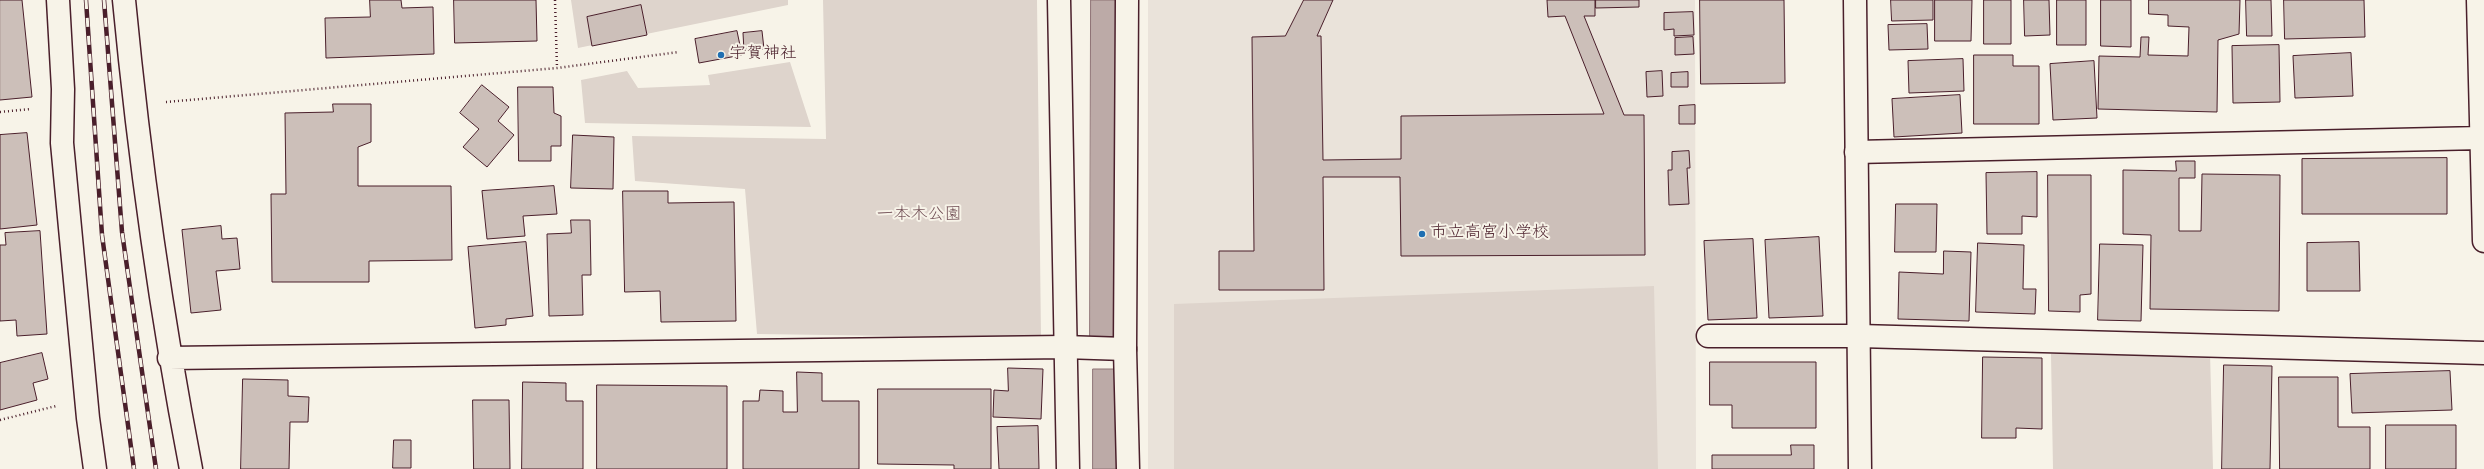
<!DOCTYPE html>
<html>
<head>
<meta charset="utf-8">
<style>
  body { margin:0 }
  canvas { display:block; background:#f7f3e8 }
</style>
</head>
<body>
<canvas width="2484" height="469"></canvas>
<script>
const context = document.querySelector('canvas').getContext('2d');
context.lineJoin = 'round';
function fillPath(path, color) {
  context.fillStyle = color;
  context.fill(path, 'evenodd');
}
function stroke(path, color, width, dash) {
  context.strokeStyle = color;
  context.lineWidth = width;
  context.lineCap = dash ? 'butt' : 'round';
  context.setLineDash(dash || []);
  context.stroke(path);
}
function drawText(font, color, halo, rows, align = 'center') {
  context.font = font + ' "Indie Flower","Klee One",sans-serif';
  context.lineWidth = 4;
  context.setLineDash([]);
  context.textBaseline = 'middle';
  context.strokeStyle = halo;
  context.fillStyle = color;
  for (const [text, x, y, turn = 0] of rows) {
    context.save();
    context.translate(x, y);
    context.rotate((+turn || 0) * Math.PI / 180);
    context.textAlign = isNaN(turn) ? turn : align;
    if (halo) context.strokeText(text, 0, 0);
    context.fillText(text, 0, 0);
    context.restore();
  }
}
fillPath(new Path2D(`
  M1148 0H1695L1696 469H1148Z`), '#eae3da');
fillPath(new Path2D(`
  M571 0H788V5L578 48Z
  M823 0H1037L1041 338 757 334 745 189 635 181 632 136 826 139Z
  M790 62 811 127 585 123 581 80 627 71 638 88 710 85 708 75Z
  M1654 286 1658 469H1174V304Z
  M2210 352 2213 469H2053L2051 354Z`), '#ded4cc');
const water = new Path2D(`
  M1091 0H1116L1115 337H1090Z
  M1093 369H1119L1120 469H1093Z`);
fillPath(water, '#bcaaa7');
stroke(water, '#8e7275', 1);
const building = new Path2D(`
  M0 0H22L32 97 0 100Z
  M370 0H401L402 8 433 7 434 54 326 58 325 18 370 17Z
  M454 0H536L537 41 455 43Z
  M1304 0H1333L1317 36H1321L1323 160 1401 159V116L1604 114 1565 16 1548 17 1547 0H1595V16H1584L1624 115H1644L1645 255 1401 256 1400 177H1323L1324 290H1219V251H1254L1252 37 1285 36Z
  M1596 0H1639V7L1596 8Z
  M1700 0H1784L1785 83 1701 84Z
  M1891 0H1933V20L1892 21Z
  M1935 0H1972L1971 41H1935Z
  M1984 0H2011V44H1984Z
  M2024 0H2049L2050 35 2025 36Z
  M2057 0H2086V45H2057Z
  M2101 0H2131V47L2101 46Z
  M2149 0H2240L2239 34 2218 40 2217 112 2098 109 2099 56 2140 57 2141 37H2149L2148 55 2188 56 2189 27 2168 26V15L2149 14Z
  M2246 0H2271L2272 36H2247Z
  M2284 0H2364L2365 37 2285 39Z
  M641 5 647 35 592 46 587 17Z
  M1693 12 1694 35 1674 36V29L1664 30V13Z
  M1927 24 1928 49 1889 50 1888 25Z
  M737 31 742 55 699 63 695 39Z
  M762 31 764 49 744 51 743 33Z
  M1693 37 1694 54 1675 55V38Z
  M2279 45 2280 102 2233 103 2232 46Z
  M2351 53 2353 96 2295 98 2293 56Z
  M1974 55H2013V66H2039V124H1974Z
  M1963 59 1964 91 1909 93 1908 61Z
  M2094 61 2097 118 2053 120 2050 64Z
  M1662 71 1663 96 1647 97 1646 72Z
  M1688 72V87H1671V73Z
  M482 85 509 107 498 121 514 135 487 167 463 147 479 129 460 113Z
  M518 87H553L554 113 561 116V146H551V161H519Z
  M1960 95 1962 133 1894 137 1892 99Z
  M333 104H371V142L358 147V186H451L452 260 369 261V282H272L271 194H286L285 113 333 112Z
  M1695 105V124H1679V106Z
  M27 133 37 225 0 229V135Z
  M573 135 614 137 613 189 571 188Z
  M1689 151 1690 168H1687L1689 204 1669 205 1668 170H1672V152Z
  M2447 158V214H2302V159Z
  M2176 161H2195V178H2179V231H2201L2202 174 2280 175 2279 311 2150 309 2151 235 2123 234V170L2176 171Z
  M2037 172V217L2022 216V234H1987L1986 173Z
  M2048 175H2091V294L2080 295V312L2049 311Z
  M554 186 557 214 523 216 525 236 487 239 482 191Z
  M623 191H668V203L734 202 736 321 661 322 660 291 625 292Z
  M1896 204H1937L1936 252H1895Z
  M571 220H590L591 275H582L583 315 549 316 547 234 571 233Z
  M221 226 222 239 237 238 240 269 216 271 221 310 191 313 182 230Z
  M40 231 47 334 17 336 16 320 0 321V245H6L5 233Z
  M1819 237 1823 316 1769 318 1765 240Z
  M1753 239 1757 318 1708 320 1704 241Z
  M526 242 533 316 506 319V325L475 328 468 247Z
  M2359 242 2360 291H2307V243Z
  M1978 243 2024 245 2023 289H2036L2035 314 1976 312Z
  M2100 244 2143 245 2141 321 2098 320Z
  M1944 251 1971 252 1969 321 1898 319 1899 272 1943 274Z
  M42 353 48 379 33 383 37 400 0 410V363Z
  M1983 357 2042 358V429L2016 428V438H1982Z
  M1710 362H1816V428H1732V405H1710Z
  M2224 365 2272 366 2270 469H2222Z
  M1008 368 1043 369 1041 419 993 417 994 390 1008 391Z
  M2450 371 2452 410 2352 413 2350 374Z
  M797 372 822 373V401H859V469H743V401H759L760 390 783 391V412H797Z
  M2279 377H2338V427H2370V469H2280Z
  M243 379 288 380V396L309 397 308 422H290L289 469H241Z
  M523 382 566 383V401H583V469H522Z
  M597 385 727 386V469H597Z
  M878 389H991V469H954V465L878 464Z
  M473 400H509L510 469H474Z
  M2386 425H2456V469H2386Z
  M1038 426 1039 469H999L997 427Z
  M394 440H411V468H393Z
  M1791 445H1814V469H1712V455H1791Z`);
fillPath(building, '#ccbfb9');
stroke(building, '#4a1f2b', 1);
const minor = new Path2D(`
  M58 0 63 89 62 143 88 418 95 469
  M124 0C139 157 161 314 191 469
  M2478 0 2484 241
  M1856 152 2481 138
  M1708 336H1859L2484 353
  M169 358 1064 347 1125 349`);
const tertiary = new Path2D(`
  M1059 0 1068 469
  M1127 0 1125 349 1128 469
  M1855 0 1860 469`);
stroke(minor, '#4a1f2b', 25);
stroke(tertiary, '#4a1f2b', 25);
stroke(new Path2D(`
  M555 0 557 68
  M166 102 557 68 679 52
  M0 112 31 109
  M0 420 56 406`), '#4a1f2b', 2.5, [1, 3]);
stroke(minor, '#f7f3e8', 22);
stroke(tertiary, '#f7f3e8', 22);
const rail = new Path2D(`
  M86 0 102 235 134 469
  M104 0 122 232 156 469`);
stroke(rail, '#4a1f2b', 4.5);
stroke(rail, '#f7f3e8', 3, [9]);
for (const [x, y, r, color] of [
  [721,55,4,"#1f6fb2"],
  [1422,234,4,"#1f6fb2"]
]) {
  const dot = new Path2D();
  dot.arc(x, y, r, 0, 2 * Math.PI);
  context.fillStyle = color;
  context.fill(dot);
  stroke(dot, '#f7f3e8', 1.5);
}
drawText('17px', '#4a1f2b', '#f7f3e8', [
  ["宇賀神社",729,55],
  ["市立高宮小学校",1430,234]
], 'left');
drawText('17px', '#6f4c53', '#f7f3e8', [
  ["一本木公園",919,216]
]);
</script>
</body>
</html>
